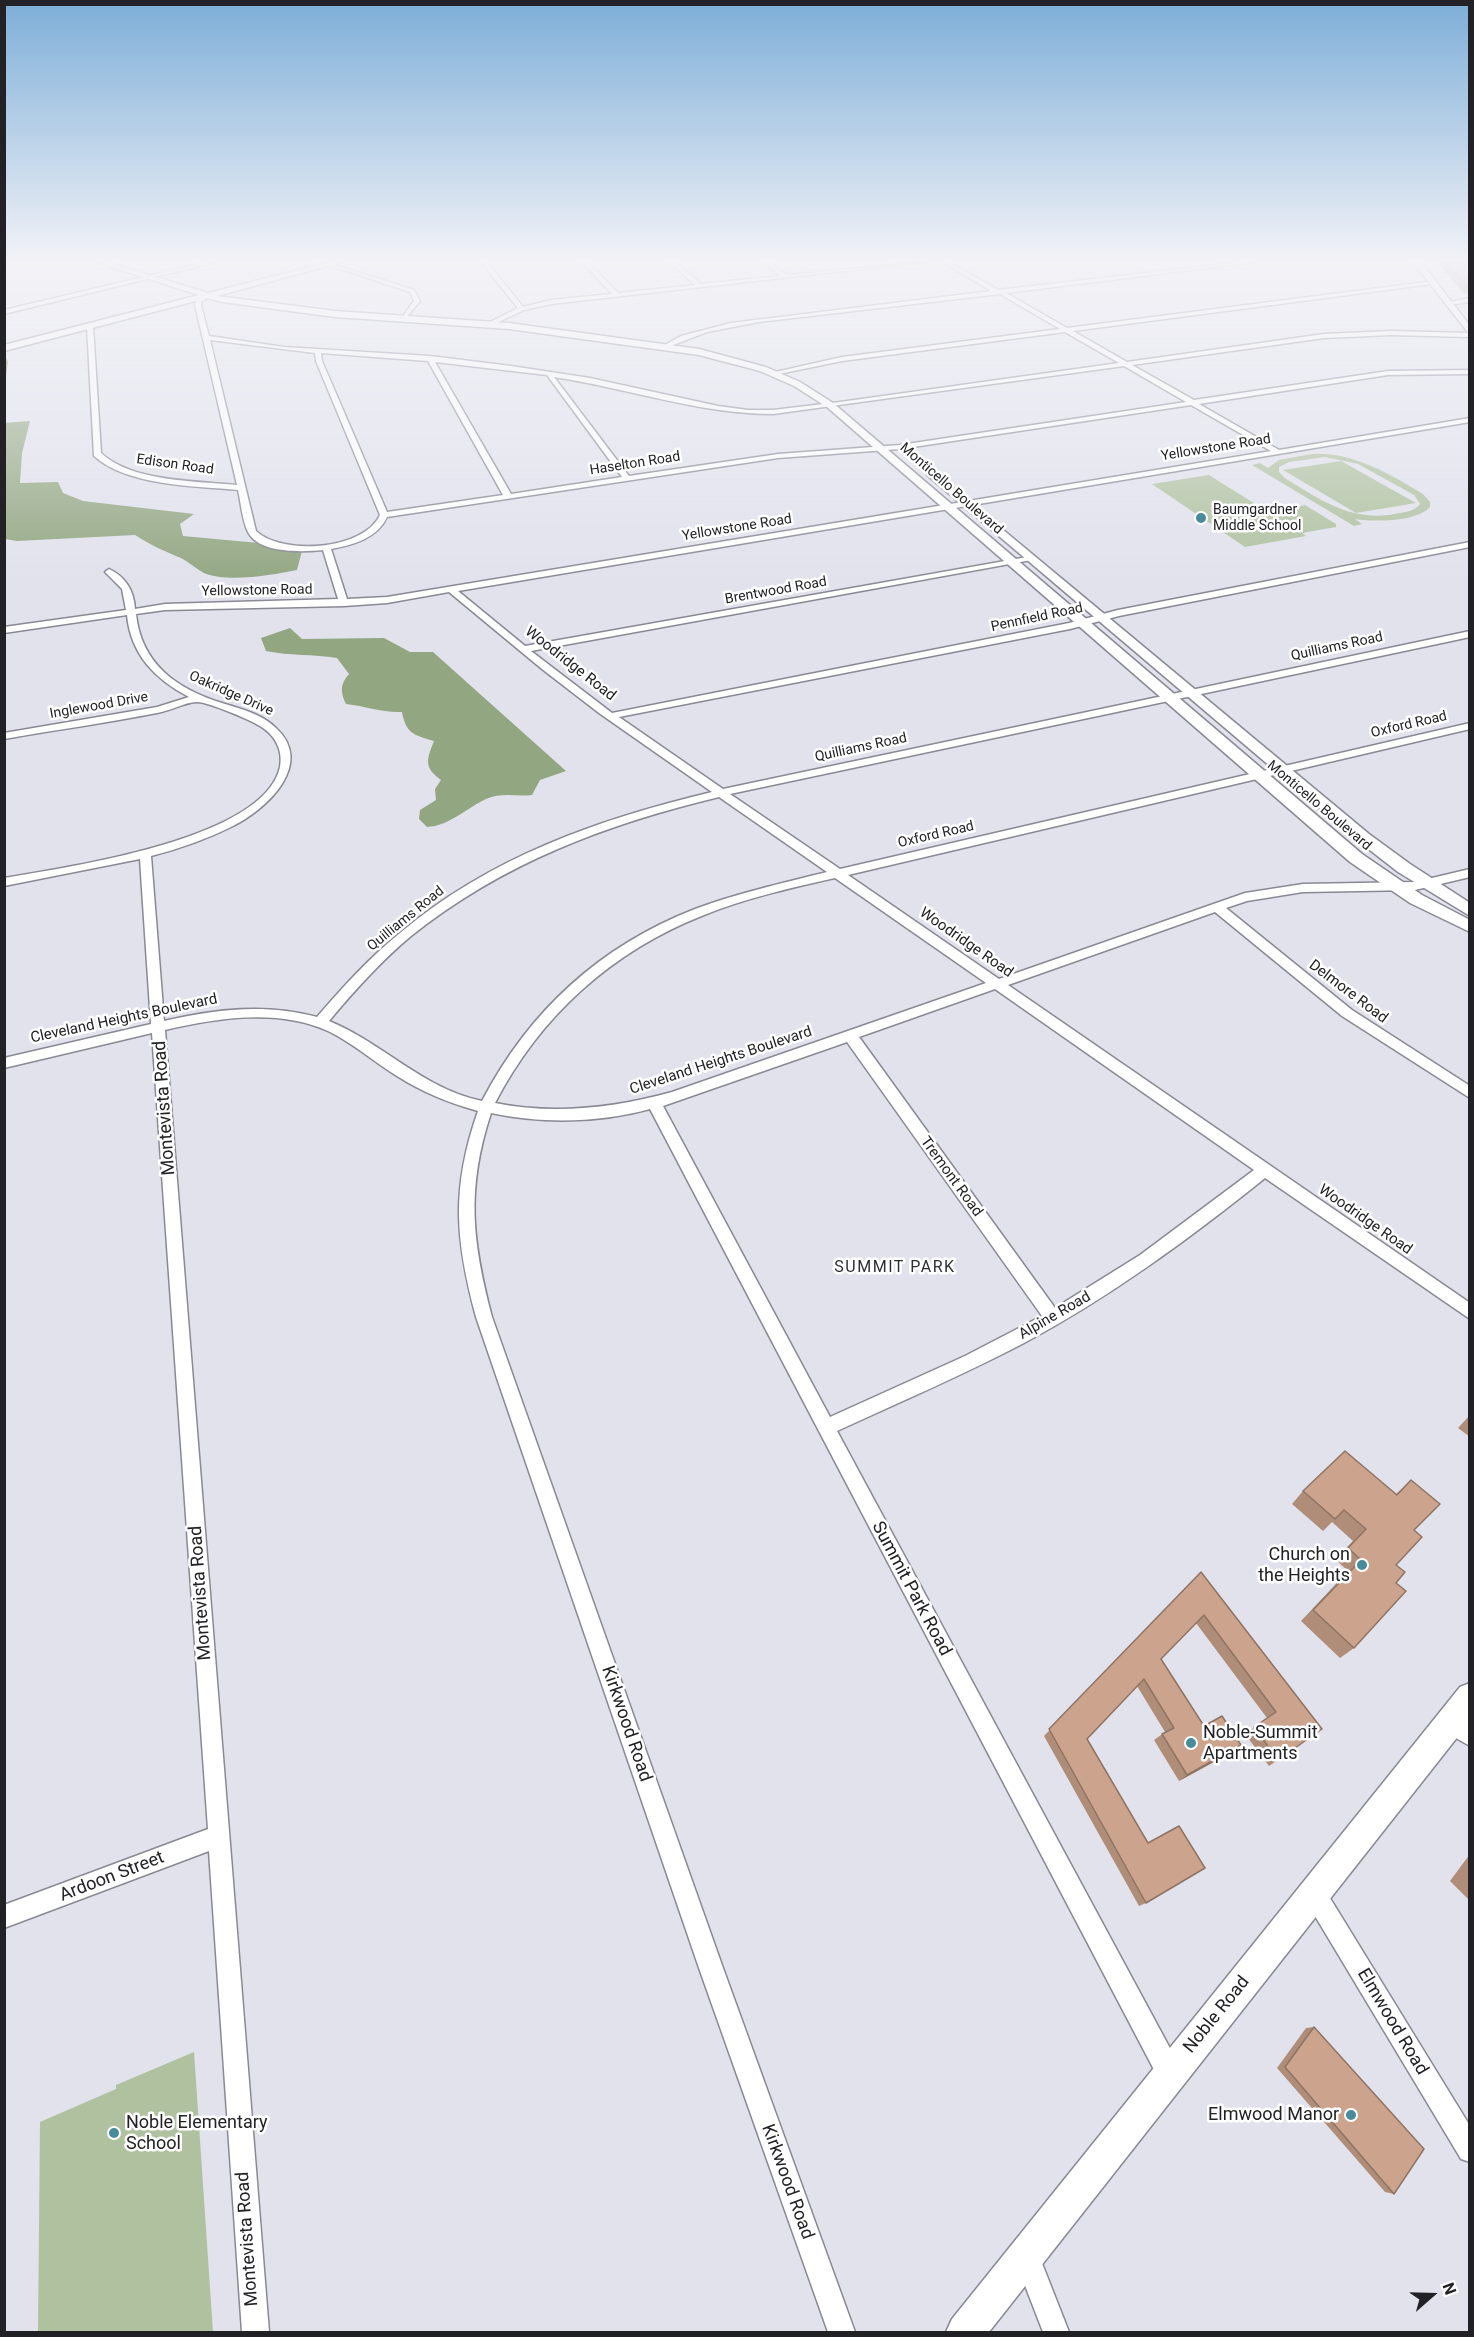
<!DOCTYPE html>
<html>
<head>
<meta charset="utf-8">
<style>
  body { margin:0 }
  #map { position:relative; width:1474px; height:2337px; overflow:hidden; background:#e2e2ed; font-family:Roboto,sans-serif }
  canvas { display:block }
  .frame { position:absolute; inset:0; border:6px solid #222226; pointer-events:none }
  .north { position:absolute; left:1402px; top:2265px; width:60px; height:60px; -webkit-text-stroke:4px #fff; paint-order:stroke; rotate:70deg; font-size:16px; font-weight:700; line-height:24px; text-align:center; color:#222226 }
  .north::after { content:''; display:block; margin:auto; width:21px; height:27px; background:#222226; clip-path:polygon(50% 0,100% 100%,50% 72%,0 100%) }
</style>
</head>
<body>
<div id="map">
<canvas width="1474" height="2337"></canvas>
<div class="frame"></div>
<div class="north">N</div>
</div>
<script>
const context = document.querySelector('canvas').getContext('2d');
context.lineJoin = 'round';
function fillPath(path, color) {
  context.fillStyle = color;
  context.fill(path, 'evenodd');
}
function stroke(path, color, width, dash) {
  context.strokeStyle = color;
  context.lineWidth = width;
  context.lineCap = dash ? 'butt' : 'round';
  context.setLineDash(dash || []);
  context.stroke(path);
}
function drawText(font, color, halo, rows, align = 'center') {
  context.font = font + ' Roboto,sans-serif';
  context.lineWidth = 5;
  context.setLineDash([]);
  context.textBaseline = 'middle';
  context.strokeStyle = halo;
  context.fillStyle = color;
  for (const [text, x, y, turn = 0] of rows) {
    context.save();
    context.translate(x, y);
    context.rotate((+turn || 0) * Math.PI / 180);
    context.textAlign = isNaN(turn) ? turn : align;
    if (halo) context.strokeText(text, 0, 0);
    context.fillText(text, 0, 0);
    context.restore();
  }
}
fillPath(new Path2D(`
  M1312 454C1354 452 1389 474 1423 494L1430 502V507C1417 522 1374 522 1355 519L1362 524 1354 526 1252 465 1260 463 1268 468 1279 460ZM1325 457 1358 464 1414 495 1420 504C1414 512 1404 512 1395 514 1351 522 1321 500 1286 479L1279 472V467L1289 462Z
  M1341 461 1416 503 1356 513 1283 470Z
  M1209 475 1273 515 1281 510 1305 505 1336 524V527L1302 533 1306 536 1245 547 1152 484Z
  M194 2052 213 2332H38L40 2122 116 2089V2085Z`), '#afc19f');
fillPath(new Path2D(`
  M30 421 22 453 20 483 58 482 63 493 83 501 194 514 180 524 183 536 259 543 271 549 302 551 297 570C272 575 228 583 204 573 196 569 189 562 181 558 164 551 150 545 135 535L17 541 5 539 4 423Z
  M290 628 302 639 384 638 410 652H433L566 771 540 780 532 795C516 797 502 792 486 799 467 808 449 826 427 827L419 819 420 810 436 800 435 789 441 780C423 767 427 759 434 741 414 735 406 734 402 712 382 713 366 706 346 704 340 692 340 684 349 674L337 658C313 654 290 656 266 651L261 638Z`), '#92a681');
const street = new Path2D(`
  M207 262H216L4 314V310Z
  M481 262H487L523 307 551 300 612 294 582 262H588L618 293 695 285 669 262H675L701 284 780 276 763 262H769L787 275 924 262 551 304 524 310 490 326 488 323 518 308Z
  M943 262H949L998 290 1241 262H1256L1006 293 1067 328 1434 281 1432 284 1073 331 1127 362 1324 334 1391 331 1470 333V337L1391 335 1324 338 1132 365 1194 400 1388 371 1470 370V374L1388 375 1199 404 1279 450 1470 418V422L458 591 525 646 1033 556 1037 559 531 651 612 713 1069 623 1118 610 1470 542V547L1119 616 1070 629 619 717 723 789 1470 631V637L730 794 840 869 1470 723V729L848 875 999 979 1245 893 1303 884 1415 882 1470 869V877L1415 890 1303 892 1247 901 1226 908 1352 1010 1470 1086V1098L1342 1016 1215 912 1008 985 1470 1303V1319L1265 1178C1189 1239 1110 1297 1024 1343 963 1375 900 1402 837 1431L1179 2065 1182 2074 1179 2083 1170 2086 1161 2083 650 1109C599 1123 543 1124 491 1113 466 1189 472 1241 492 1317L723 1968 855 2332H828L699 1968 476 1317C455 1239 451 1188 478 1111 449 1103 422 1092 397 1076 374 1062 353 1043 328 1031 278 1008 217 1018 165 1030L269 2332H242L209 1851 4 1928V1905L208 1829 152 1033 4 1068V1058L151 1024 140 859 4 886V878C67 867 264 840 280 767 283 751 276 737 263 728 254 721 206 701 196 702 183 703 170 711 157 713 106 723 55 730 4 739V733L157 707 189 697C155 679 131 655 127 615L4 633V627L126 610 122 589 105 572 109 569C126 577 134 591 135 609L165 604 338 599 323 550C303 552 259 554 248 532 242 520 241 503 238 490 195 486 127 486 94 456L87 326 90 324 93 326 101 453C132 482 197 481 237 485L195 305 196 300 208 294 211 296 201 302V305L209 336 284 347 430 356 511 366 590 378 718 406 748 410H773L840 402 1119 363 1065 332 842 361 774 375 771 373 842 357 1060 329 1000 294 759 322 707 332 668 347 663 346 681 336 731 323 991 291ZM210 340 315 353 316 361 380 515C364 550 283 556 256 531ZM321 353 428 361 503 495 387 512 322 361ZM435 362 547 375 622 477 511 494ZM1124 366 1186 402 900 445 778 454 629 476 554 377C627 388 699 414 773 414ZM1191 405 1271 451 387 597 347 599 331 549C352 545 377 539 387 517L778 458 900 449ZM449 592 542 669 599 713 712 792C599 819 490 857 400 933 369 958 343 987 317 1017 266 1003 215 1009 164 1021L151 856C179 849 207 839 233 826 267 809 315 764 276 728 262 714 241 709 222 703 177 689 141 664 136 614L165 610 344 606 387 603ZM719 797 827 872C783 883 738 893 695 909 600 946 529 1011 482 1101 423 1089 383 1043 329 1021 354 991 381 961 411 936 502 863 607 824 719 797ZM835 878 986 983 672 1092C614 1108 554 1115 495 1103 540 1016 612 951 704 915 746 898 791 888 835 878ZM995 989 1254 1170 1140 1255 1055 1308 859 1037ZM847 1042 1042 1316 965 1356 830 1417 663 1106Z
  M329 263 414 290 420 301 405 319H401L414 301 410 292 329 265Z
  M1470 298V302L1448 305 1445 303Z
  M1449 1713 1470 1724V1746L1442 1730 1439 1723 1442 1716Z
  M1314 1882 1322 1885 1470 2126V2162L1461 2159 1306 1901 1303 1893 1306 1885Z
  M1027 2244 1036 2248 1069 2332H1043L1014 2257 1018 2248Z`);
const secondary = new Path2D(`
  M96 262H107L208 293 330 262H342L217 296 335 311 509 323 699 349 766 367 800 382 833 403 1362 854 1422 895 1470 920V932L1410 903 1350 862 827 407 794 386 760 371 699 355 509 329 335 317 222 302 207 298 4 351V345L199 295Z
  M1413 262H1421L1470 326V335Z
  M931 470 1369 834 1410 864 1470 903V916L1398 872 1357 840 927 475V471Z
  M1470 1683V1721L989 2332H946L952 2319 1460 1687Z`);
stroke(street, '#898994', 3);
stroke(secondary, '#898994', 3);
fillPath(street, '#fff');
fillPath(secondary, '#fff');
fillPath(new Path2D(`
  M1441 262H1466L1470 265V294L1463 293 1440 265Z
  M1470 1415V1437L1458 1428Z
  M1411 1480 1414 1530 1396 1565V1583L1354 1648 1340 1658 1301 1621 1348 1571 1335 1559 1353 1541 1332 1522 1323 1531 1292 1504 1303 1491 1396 1494Z
  M1201 1572 1322 1729 1269 1766 1245 1734 1267 1718 1196 1623 1161 1659 1204 1726 1241 1745 1232 1752 1179 1781 1154 1740 1165 1732 1137 1686 1087 1739 1146 1903 1139 1906 1044 1736Z
  M1470 1854V1901L1450 1881Z
  M1314 2027 1394 2194 1385 2192 1277 2068 1306 2028Z`), '#af8d79');
fillPath(new Path2D(`
  M5 355 8 362 6 376H4Z
  M1241 1745 1232 1752 1179 1781 1187 1775Z`), '#8f7363');
const building = new Path2D(`
  M1446 262H1466L1470 265V286H1467Z
  M1345 1451 1397 1495 1411 1480 1440 1504 1414 1530 1422 1537 1396 1565 1405 1572 1396 1583 1406 1591 1354 1648 1313 1610 1361 1560 1348 1548 1366 1529 1344 1510 1335 1519 1303 1491Z
  M1201 1572 1322 1729 1278 1760 1254 1727 1276 1712 1204 1615 1161 1659 1204 1726 1222 1716 1241 1745 1187 1775 1162 1734 1174 1728 1144 1679 1087 1739 1148 1843 1179 1826 1205 1868 1146 1903 1049 1729Z
  M1314 2027 1424 2149 1394 2194 1285 2067Z`);
fillPath(building, '#cca48d');
stroke(building, '#8f7363', 1.5);
const sky = context.createLinearGradient(0, 0, 0, 589);
sky.addColorStop(0, '#7daed8');
sky.addColorStop(0.44, '#f2f2f7');
sky.addColorStop(1, '#f2f2f700');
context.fillStyle = sky;
context.fillRect(0, 0, 1474, 589);
for (const [x, y, r, color] of [
  [1201,518,6,"#488b9a"],
  [1362,1565,6,"#488b9a"],
  [1191,1743,6,"#488b9a"],
  [1351,2115,6,"#488b9a"],
  [114,2133,6,"#488b9a"]
]) {
  const dot = new Path2D();
  dot.arc(x, y, r, 0, 2 * Math.PI);
  context.fillStyle = color;
  context.fill(dot);
  stroke(dot, '#fff', 2);
}
drawText('14px', '#222226', '#fff', [
  ["Yellowstone Road",1216,448,-9],
  ["Haselton Road",635,464,-9],
  ["Edison Road",175,465,8],
  ["Monticello Boulevard",951,489,41],
  ["Yellowstone Road",737,528,-9],
  ["Yellowstone Road",257,591,-1],
  ["Brentwood Road",776,591,-10],
  ["Pennfield Road",1037,618,-12],
  ["Quilliams Road",1337,647,-12],
  ["Oakridge Drive",231,694,24],
  ["Inglewood Drive",99,706,-10],
  ["Oxford Road",1409,725,-13],
  ["Quilliams Road",861,748,-12],
  ["Monticello Boulevard",1319,806,40],
  ["Oxford Road",936,835,-13],
  ["Quilliams Road",406,919,-39]
]);
drawText('14px', '#222226', '#fff', [
  ["Baumgardner",1213,510],
  ["Middle School",1213,526]
], 'left');
drawText('15px', '#222226', '#fff', [
  ["Woodridge Road",570,664,38],
  ["Woodridge Road",966,943,35],
  ["Delmore Road",1348,992,37],
  ["Cleveland Heights Boulevard",124,1019,-12],
  ["Cleveland Heights Boulevard",721,1061,-18],
  ["Tremont Road",951,1177,54],
  ["Woodridge Road",1365,1220,35],
  ["Alpine Road",1055,1316,-30]
]);
context.letterSpacing = '1.5px';
drawText('16px', '#2d2d35', '#fff', [
  ["SUMMIT PARK",895,1268]
]);
context.letterSpacing = '0px';
drawText('18px', '#222226', '#fff', [
  ["Montevista Road",165,1108,-94],
  ["Summit Park Road",911,1589,62],
  ["Montevista Road",201,1593,-94],
  ["Kirkwood Road",626,1724,71],
  ["Ardoon Street",112,1877,-21],
  ["Noble Road",1217,2015,-51],
  ["Elmwood Road",1392,2022,59],
  ["Kirkwood Road",787,2182,70],
  ["Montevista Road",248,2239,-94]
]);
drawText('18px', '#222226', '#fff', [
  ["Church on",1350,1555],
  ["the Heights",1350,1576],
  ["Noble-Summit",1203,1733,"left"],
  ["Apartments",1203,1754,"left"],
  ["Elmwood Manor",1339,2115],
  ["Noble Elementary",126,2123,"left"],
  ["School",126,2144,"left"]
], 'right');
</script>
</body>
</html>
